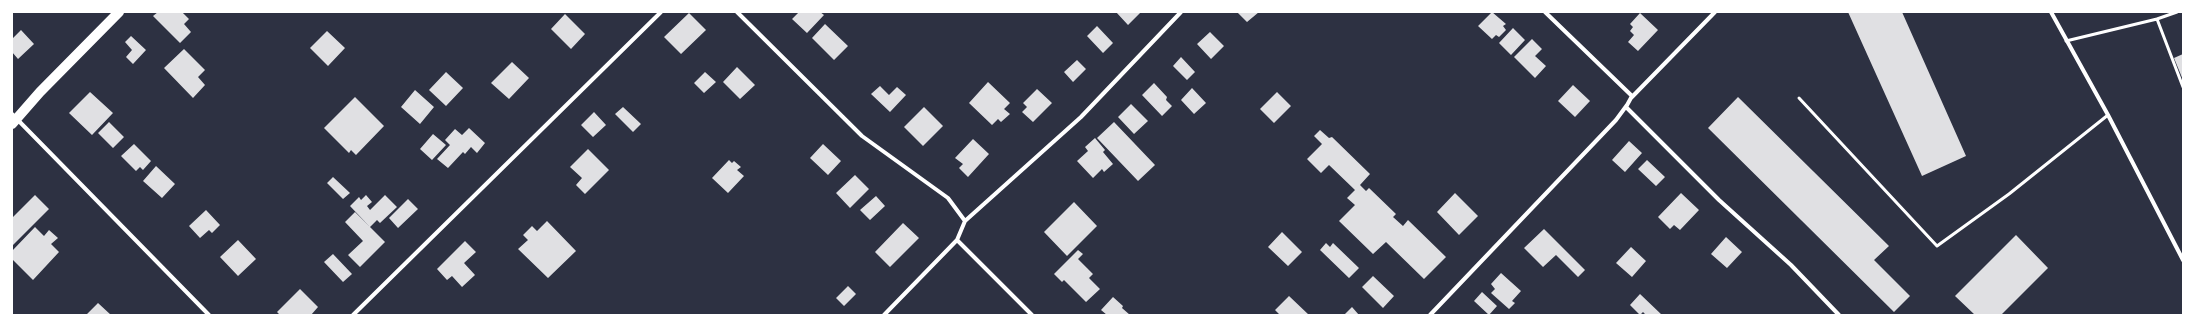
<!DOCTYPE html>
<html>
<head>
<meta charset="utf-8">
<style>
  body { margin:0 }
  #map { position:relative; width:2195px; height:327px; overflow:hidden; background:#2d3142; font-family:"Libre Baskerville",serif }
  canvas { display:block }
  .frame { position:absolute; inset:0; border:13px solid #fff; pointer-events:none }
</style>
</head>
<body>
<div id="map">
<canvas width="2195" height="327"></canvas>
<div class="frame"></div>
</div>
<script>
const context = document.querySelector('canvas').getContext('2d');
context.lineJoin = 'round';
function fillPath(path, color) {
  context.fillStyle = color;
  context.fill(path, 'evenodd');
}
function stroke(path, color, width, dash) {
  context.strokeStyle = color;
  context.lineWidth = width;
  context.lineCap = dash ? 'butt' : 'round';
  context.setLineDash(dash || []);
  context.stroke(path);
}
fillPath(new Path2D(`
  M158 12H182L189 19 184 24 191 32 180 43 153 16Z
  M799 12H820L824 15 807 33 792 19Z
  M1116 12H1141L1128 25Z
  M1237 12H1259L1247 22Z
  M1492 12 1506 24 1503 26 1506 30 1499 37 1496 35 1492 39 1478 26Z
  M1848 12H1902L1966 156 1922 176Z
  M689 13 706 30 681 54 664 37Z
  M1640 13 1658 30 1638 51 1628 42 1634 35 1630 31 1633 27 1630 24Z
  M565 14 585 34 571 49 551 29Z
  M825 24 848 46 834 60 812 38Z
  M1097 26 1113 43 1103 53 1087 36Z
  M1513 28 1525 40 1511 55 1499 43Z
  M21 30 34 44 18 59 12 52V39Z
  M327 31 345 48 328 66 310 48Z
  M1210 32 1224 46 1211 59 1197 44Z
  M131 36 146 50 133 64 126 57 132 50 125 42Z
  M1532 39 1542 49 1535 56 1546 66 1535 78 1514 57Z
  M184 49 205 70 198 77 205 85 193 98 164 68Z
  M2183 54V80L2174 58Z
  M1181 57 1195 72 1187 80 1173 66Z
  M1077 60 1086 69 1073 82 1064 72Z
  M512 62 529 78 509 99 491 83Z
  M737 67 755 85 740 99 723 82Z
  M446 72 463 88 446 106 429 90Z
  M705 72 716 82 704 93 694 83Z
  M988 82 1010 103 1004 109 1010 114 1001 122 998 119 992 125 969 103Z
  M1154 83 1167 97 1166 100 1172 106 1162 116 1142 95Z
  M1573 85 1590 101 1575 117 1558 101Z
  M880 86 889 95 897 87 906 95 890 112 871 94Z
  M1192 88 1206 103 1194 114 1181 100Z
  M1037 89 1052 103 1033 122 1022 112 1027 107 1023 103Z
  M415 90 434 107 420 124 401 107Z
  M90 92 113 113 92 135 69 113Z
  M1277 92 1291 106 1274 123 1260 109Z
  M355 97 384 126 356 155 351 150 349 153 324 128Z
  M1738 97 1889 246 1874 260 1910 296 1894 312 1708 128Z
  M1131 104 1148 121 1134 134 1118 117Z
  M623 107 641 124 633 132 615 114Z
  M924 107 943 126 923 146 904 127Z
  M594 112 606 125 593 137 581 125Z
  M109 122 124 137 113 148 98 133Z
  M1114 122 1155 165 1138 181 1097 138Z
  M469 128 485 143 477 153 471 147 465 154 463 152 448 168 437 159 450 145 445 140 455 129 462 135Z
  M1320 130 1329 138 1332 137 1370 174 1360 185 1366 191 1369 188 1396 214 1393 217 1403 226 1408 220 1446 257 1424 279 1386 242 1373 254 1339 221 1355 205 1347 198 1355 190 1329 165 1321 173 1307 159 1322 144 1314 136Z
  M433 134 446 145 432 160 420 149Z
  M1095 138 1105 150 1103 152 1113 164 1104 172 1102 169 1093 178 1077 161 1088 151 1085 147Z
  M973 139 989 154 968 177 959 168 963 164 955 158Z
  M1629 141 1642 153 1625 172 1612 160Z
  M134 144 151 161 143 170 140 167 136 171 121 156Z
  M823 144 841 161 828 175 810 158Z
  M588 149 609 170 585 194 576 185 582 178 570 167Z
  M729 160 732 163 734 161 741 167 737 170 744 176 728 193 712 178Z
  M1647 160 1665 177 1656 186 1638 169Z
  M156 166 175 184 162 198 143 181Z
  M855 175 869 189 850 208 836 193Z
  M333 177 350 193 343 199 327 183Z
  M1455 193 1478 216 1459 235 1437 212Z
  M1681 193 1699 210 1680 230 1674 225 1670 229 1658 217Z
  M35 195 49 209 12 246V218Z
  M366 195 372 202 367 206 370 210 385 195 397 207 380 223 377 220 370 227 350 206 359 197 361 200Z
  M876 196 885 206 870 220 860 210Z
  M408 199 418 209 398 228 389 218Z
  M1074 202 1097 226 1067 256 1044 232Z
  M206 210 220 225 212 233 209 230 200 238 189 226Z
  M355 212 385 242 360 267 348 255 363 241 345 222Z
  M547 221 576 251 548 278 518 249 528 240 523 235 532 226 537 231Z
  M903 223 919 238 890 267 875 252Z
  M35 227 44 236 49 230 58 238 51 244 59 252 33 280 12 259V251Z
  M1544 229 1585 270 1578 277 1556 255 1543 267 1524 248Z
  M1282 232 1302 252 1288 266 1268 247Z
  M2016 235 2048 268 2001 315H1975L1955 296Z
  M1726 237 1742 252 1727 268 1711 254Z
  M238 240 256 259 238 276 220 257Z
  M465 241 476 252 464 263 475 275 462 287 452 276 447 280 437 269Z
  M1326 243 1330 247 1333 243 1359 268 1349 278 1320 250Z
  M1631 247 1646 261 1632 277 1616 263Z
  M1078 250 1083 254 1078 259 1093 274 1089 278 1100 289 1086 302 1064 280 1062 282 1054 274Z
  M333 254 352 274 343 282 324 262Z
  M1501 273 1521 291 1512 301 1515 303 1509 309 1491 293 1495 289 1491 284Z
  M1373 276 1394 296 1383 308 1362 287Z
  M848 286 856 294 844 306 836 298Z
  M300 289 318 307 311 315H280L277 312Z
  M1482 292 1497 306 1489 315 1474 301Z
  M1640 294 1662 315H1646L1643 312 1640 315 1630 305Z
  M1289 296 1309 315H1280L1275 310Z
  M1113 297 1123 306 1122 308 1130 315H1107L1101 310Z
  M98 303 111 315H86Z
  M1352 307 1359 315H1344Z`), '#e0e0e3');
stroke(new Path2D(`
  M2157 19 2183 87
  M2066 41 2157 19 2177 12
  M1799 98 1937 246 2009 194 2108 115`), '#fff', 3);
stroke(new Path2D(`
  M737 12 862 136 948 198 965 221
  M1545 12 1632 96 1626 107 1719 200 1791 265 1839 315
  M2051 12 2108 115 2183 260
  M1631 98 1715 12
  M12 114 209 315
  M957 240 1032 315
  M353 315 661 12
  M884 315 957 240 965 221 1081 117 1181 12
  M1430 315 1616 120 1627 105`), '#fff', 4);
stroke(new Path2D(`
  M12 124 40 92 119 12`), '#fff', 10);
</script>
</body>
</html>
